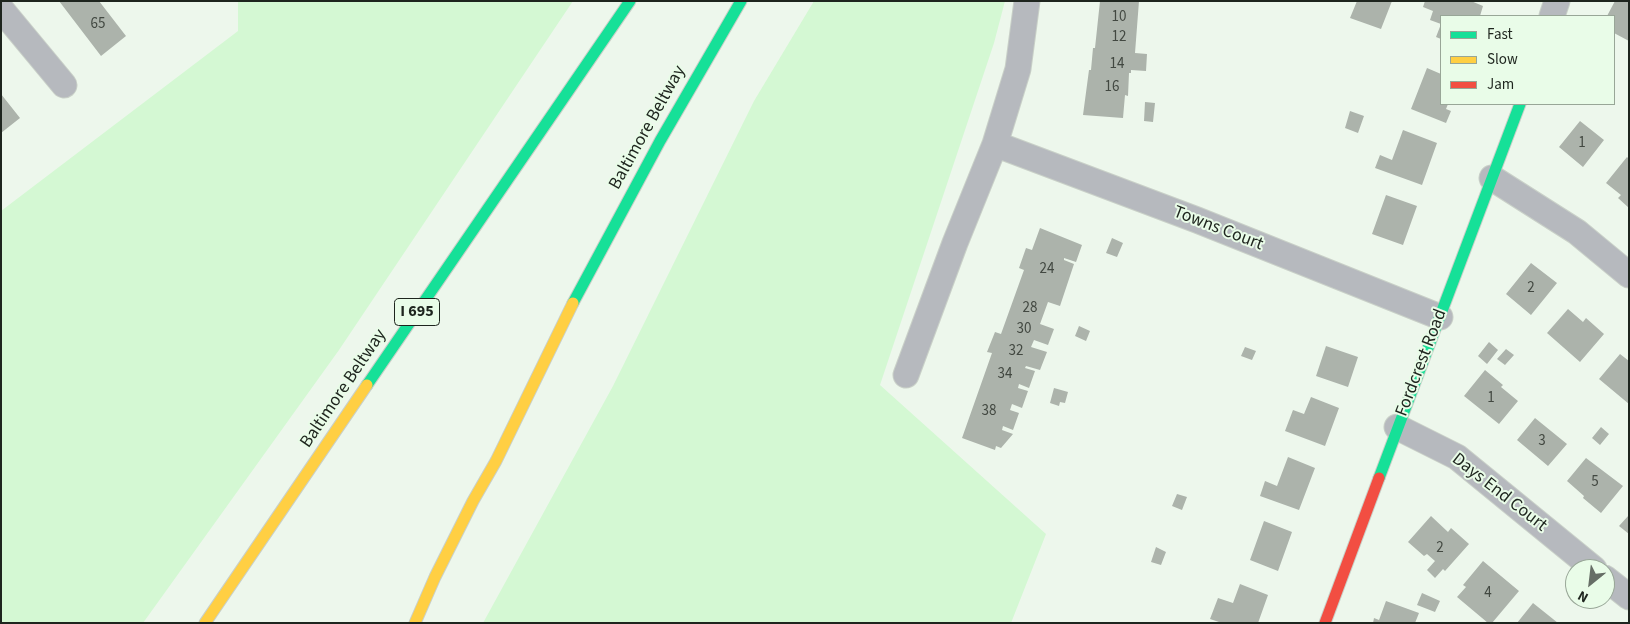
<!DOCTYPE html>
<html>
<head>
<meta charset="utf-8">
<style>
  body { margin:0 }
  #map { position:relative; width:1630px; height:624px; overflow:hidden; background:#edf7ec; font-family:"Source Sans 3",sans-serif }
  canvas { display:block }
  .frame { position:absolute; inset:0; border:2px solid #1e251e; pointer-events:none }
  .legend { position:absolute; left:1440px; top:15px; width:175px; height:90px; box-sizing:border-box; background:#e9fce8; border:1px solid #98a697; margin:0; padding:6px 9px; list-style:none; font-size:15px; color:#1e251e }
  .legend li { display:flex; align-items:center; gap:10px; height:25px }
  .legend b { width:25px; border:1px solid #98a697 }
  .north { position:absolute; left:1565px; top:559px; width:50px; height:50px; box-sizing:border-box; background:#e9fce8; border:1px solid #98a697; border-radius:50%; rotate:209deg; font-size:14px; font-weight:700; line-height:20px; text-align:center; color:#1e251e }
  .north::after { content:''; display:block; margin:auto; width:18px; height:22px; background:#666e66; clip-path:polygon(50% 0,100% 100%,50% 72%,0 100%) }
</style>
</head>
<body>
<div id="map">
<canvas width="1630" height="624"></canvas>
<div class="frame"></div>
<ul class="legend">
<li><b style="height:6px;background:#16e098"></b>Fast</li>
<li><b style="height:6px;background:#ffcf43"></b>Slow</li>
<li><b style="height:6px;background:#f24e42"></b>Jam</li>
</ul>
<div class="north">N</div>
</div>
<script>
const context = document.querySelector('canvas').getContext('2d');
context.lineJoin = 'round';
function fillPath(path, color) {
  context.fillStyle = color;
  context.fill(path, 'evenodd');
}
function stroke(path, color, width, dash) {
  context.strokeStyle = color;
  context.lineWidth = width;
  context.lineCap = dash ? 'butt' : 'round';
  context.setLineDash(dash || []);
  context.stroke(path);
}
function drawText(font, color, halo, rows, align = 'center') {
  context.font = font + ' "Source Sans 3",sans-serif';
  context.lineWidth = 4;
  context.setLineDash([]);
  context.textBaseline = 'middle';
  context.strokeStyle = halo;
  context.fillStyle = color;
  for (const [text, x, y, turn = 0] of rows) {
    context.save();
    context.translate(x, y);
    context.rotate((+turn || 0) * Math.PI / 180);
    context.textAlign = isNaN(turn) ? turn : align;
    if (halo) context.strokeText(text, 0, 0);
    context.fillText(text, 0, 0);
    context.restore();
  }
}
fillPath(new Path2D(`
  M238 1H573L339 350 143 623H1V211L238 31Z
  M814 1H1005L994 43 880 385 1046 534 1011 623H483L613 386 754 101Z`), '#d4f8d3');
fillPath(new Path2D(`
  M59 1H99L126 36 101 56Z
  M1100 1H1139L1135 53 1147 54 1146 71 1131 70V73H1129L1128 96 1125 95 1123 118 1083 115 1089 70H1091L1093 48H1095Z
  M1357 1H1392L1381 29 1350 18Z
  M1425 1H1471L1483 6 1480 16H1441V39L1436 37 1441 24 1430 20 1433 11 1423 7Z
  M1615 1H1629V41L1614 33V16H1607Z
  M1427 68 1441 74V104H1448L1446 109 1451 111 1446 123 1411 109Z
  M1 94 20 118 1 133Z
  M1145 102 1155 103 1153 122 1144 121Z
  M1350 111 1364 116 1358 133 1345 128Z
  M1580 121 1604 140 1583 167 1559 147Z
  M1403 130 1437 143 1422 185 1375 168 1380 155 1392 160Z
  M1627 157 1629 159V208L1618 198 1621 195 1606 183Z
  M1386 195 1417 206 1403 245 1372 234Z
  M1040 228 1082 245 1076 262 1064 258V260L1074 264 1060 306 1048 302 1040 324 1054 329 1048 345 1034 340 1031 347 1047 352 1040 370 1026 366 1025 368 1035 371 1029 388 1019 384 1018 388 1028 391 1022 408 1012 404 1010 410 1019 413 1013 430 1003 426 1002 430 1013 434 1001 448 996 446 995 450 962 438 992 353 987 352 995 332 1001 334 1024 270 1019 268 1026 248 1032 250Z
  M1112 238 1123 243 1117 257 1106 253Z
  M1531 263 1557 283 1531 315 1506 294Z
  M1568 309 1583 322 1586 318 1604 334 1580 362 1547 333Z
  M1079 326 1090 331 1086 341 1075 336Z
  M1489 342 1498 350 1487 364 1478 356Z
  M1326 346 1358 357 1348 387 1316 376Z
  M1245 347 1256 351 1252 360 1241 356Z
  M1506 349 1514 355 1505 365 1497 359Z
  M1620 354 1629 361V404L1599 379Z
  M1485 370 1503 385 1501 387 1518 401 1499 424 1464 396Z
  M1054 388 1068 392 1065 403 1060 402 1059 406 1050 403Z
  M1311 397 1339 408 1325 446 1285 431 1293 410 1304 414Z
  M1535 418 1567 444 1548 466 1517 440Z
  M1601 427 1609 434 1600 445 1592 438Z
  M1288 457 1315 468 1299 510 1260 496 1265 481 1277 486Z
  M1586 458 1623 486 1601 513 1583 498 1584 496 1567 481Z
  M1177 494 1187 497 1182 510 1172 506Z
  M1629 515V534L1619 526Z
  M1431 516 1448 532 1451 528 1469 544 1445 571 1443 569 1435 578 1427 570 1435 561 1427 554 1424 556 1408 542Z
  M1264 521 1292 532 1278 571 1250 560Z
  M1156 547 1166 552 1161 565 1151 562Z
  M1483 561 1519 591 1492 623H1488L1457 597 1466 587 1463 585Z
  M1240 584 1268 595 1258 623H1222L1210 619 1218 598 1233 603Z
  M1422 593 1440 601 1435 612 1417 605Z
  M1386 601 1419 613 1415 623H1373L1374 618 1379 620Z
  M1533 603 1558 623H1517Z`), '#acb3ab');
const street = new Path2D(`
  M1 9 64 85
  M1552 16 1557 1
  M995 144 1197 220 1440 317
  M1492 178 1577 232 1629 275
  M906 375 955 243 995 144 1018 69 1027 1
  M1397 427 1457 457 1594 569
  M1605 578 1629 597`);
const fast = new Path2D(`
  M573 303 660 141 741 1
  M367 385 630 1
  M1379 478 1520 104`);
const slow = new Path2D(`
  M205 623 367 385
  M415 623 435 577 473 501 496 461 573 303`);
const jam = new Path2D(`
  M1325 623 1379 478`);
stroke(street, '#c9d0c8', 27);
stroke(fast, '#c9d0c8', 13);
stroke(slow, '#c9d0c8', 13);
stroke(jam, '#c9d0c8', 13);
stroke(street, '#b6b9be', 25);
stroke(fast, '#16e098', 11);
stroke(slow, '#ffcf43', 11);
stroke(jam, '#f24e42', 11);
drawText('15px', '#424841', null, [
  ["10",1119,18],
  ["65",98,25],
  ["12",1119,38],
  ["14",1117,65],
  ["16",1112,88],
  ["1",1582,144],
  ["24",1047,270],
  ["2",1531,289],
  ["28",1030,309],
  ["30",1024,330],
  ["32",1016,352],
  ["34",1005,375],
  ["1",1491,399],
  ["38",989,412],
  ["3",1542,442],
  ["5",1595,483],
  ["2",1440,549],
  ["4",1488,594]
]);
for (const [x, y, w] of [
  [417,312,45]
]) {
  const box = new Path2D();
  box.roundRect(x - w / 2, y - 13.5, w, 27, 4);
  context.fillStyle = '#e9fce8';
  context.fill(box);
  stroke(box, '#1e251e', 1);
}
drawText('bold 16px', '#1e251e', null, [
  ["I 695",417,312]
]);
drawText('18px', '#1e251e', '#e9fce8', [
  ["Baltimore Beltway",648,128,-61],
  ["Towns Court",1218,229,21],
  ["Fordcrest Road",1422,363,-69],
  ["Baltimore Beltway",344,389,-56],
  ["Days End Court",1499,493,38]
]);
</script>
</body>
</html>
